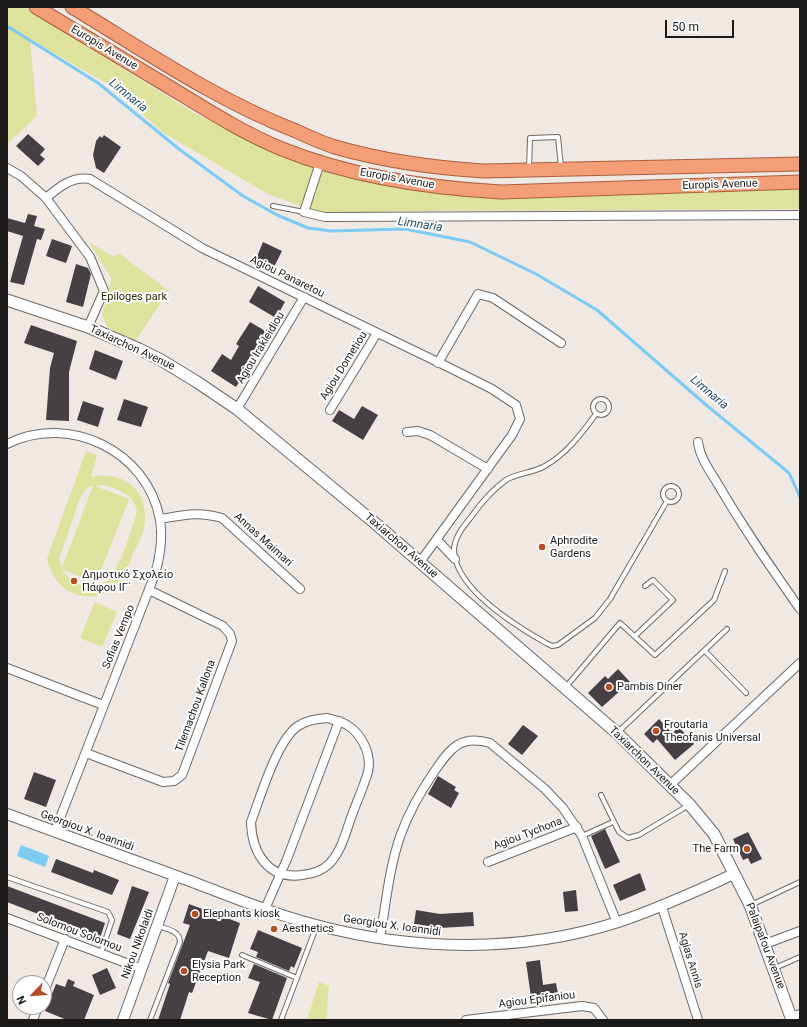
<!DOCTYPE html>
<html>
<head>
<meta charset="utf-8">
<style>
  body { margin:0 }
  #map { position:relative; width:807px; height:1027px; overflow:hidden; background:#efe8e3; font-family:Roboto,sans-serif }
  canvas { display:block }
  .frame { position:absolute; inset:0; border:8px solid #1c1a18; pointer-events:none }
  .north { position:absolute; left:12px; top:975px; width:40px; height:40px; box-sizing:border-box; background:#fff; border:1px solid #a4a3a3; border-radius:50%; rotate:245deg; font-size:11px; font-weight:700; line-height:16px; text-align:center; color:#1c1a18 }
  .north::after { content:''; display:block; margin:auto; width:14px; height:18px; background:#b54e26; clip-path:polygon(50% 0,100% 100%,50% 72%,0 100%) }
  .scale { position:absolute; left:665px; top:20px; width:69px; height:18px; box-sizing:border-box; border:2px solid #1c1a18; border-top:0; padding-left:5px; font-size:12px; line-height:14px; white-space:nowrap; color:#1c1a18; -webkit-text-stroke:3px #fff; paint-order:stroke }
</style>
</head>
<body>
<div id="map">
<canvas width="807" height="1027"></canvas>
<div class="frame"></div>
<div class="north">N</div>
<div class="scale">50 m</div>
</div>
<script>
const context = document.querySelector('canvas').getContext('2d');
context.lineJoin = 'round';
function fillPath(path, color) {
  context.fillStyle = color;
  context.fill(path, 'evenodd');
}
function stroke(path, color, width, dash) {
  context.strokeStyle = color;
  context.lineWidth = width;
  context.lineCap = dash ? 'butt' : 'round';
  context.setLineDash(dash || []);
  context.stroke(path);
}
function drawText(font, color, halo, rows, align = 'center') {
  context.font = font + ' Roboto,sans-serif';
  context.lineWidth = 4;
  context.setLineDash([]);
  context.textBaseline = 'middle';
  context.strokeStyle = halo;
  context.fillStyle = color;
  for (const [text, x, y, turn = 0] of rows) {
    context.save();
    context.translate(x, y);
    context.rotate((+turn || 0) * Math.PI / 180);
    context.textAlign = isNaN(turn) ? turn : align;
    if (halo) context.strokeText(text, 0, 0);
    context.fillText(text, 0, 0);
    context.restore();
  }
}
fillPath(new Path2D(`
  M7 7H24L196 114 291 159 467 192 800 188V209L397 211 322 214 268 194 164 133 105 82 30 40 37 116 7 144Z
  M89 242 112 256 120 254 169 291 135 341 108 328 102 315 109 294 111 278Z
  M86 451 97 455 91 477C119 470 148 488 145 520 145 532 138 543 133 554 130 562 127 570 123 577 114 593 90 602 73 593 58 586 51 575 47 559ZM103 485C118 489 134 494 137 511 134 524 119 569 110 578 102 586 91 588 81 585 73 582 66 577 62 569L96 583 129 499 95 486ZM91 486H93L62 568 59 559 80 498 86 489Z
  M95 602 117 612 102 647 80 638Z
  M319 982 329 986 326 1020H307Z`), '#dde29c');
fillPath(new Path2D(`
  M21 845 49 856 45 867 17 856Z`), '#7bcbf4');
stroke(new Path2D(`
  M7 26 98 83 179 149 243 196 277 215 308 228 331 231 405 229 470 242 536 274 597 310 705 404 789 473 800 497`), '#7bcbf4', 3);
fillPath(new Path2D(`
  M28 134 45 149 40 155 45 159 38 166 16 146Z
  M104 135 121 147 104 173 96 168 93 155 96 141 100 136 102 138Z
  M28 214 37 216 34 226 45 229 41 240 37 239 24 285 10 282 23 236 7 231V218L25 223Z
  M52 239 72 246 66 263 46 256Z
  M263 242 282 251 274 267 256 259Z
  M76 264 88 268 91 274 83 307 66 302Z
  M258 286 285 302 276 318 249 302Z
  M250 322 267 332 252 359 253 360 236 387 211 371 222 354 231 360 239 346 236 344Z
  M31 325 77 341 69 372V421L46 420 50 368 54 353 24 343Z
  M95 350 123 361 116 380 89 369Z
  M124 399 148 407 141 427 117 420Z
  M83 401 104 408 98 427 77 420Z
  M362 406 378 415 363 440 332 421 339 410 354 419Z
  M618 669 630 682 602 707 588 693 605 676 608 679Z
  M659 719 672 733 679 727 694 744 675 760 657 739 653 743 644 734Z
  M523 725 538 736 522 755 508 744Z
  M34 772 56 780 46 807 24 799Z
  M438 776 456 787 454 790 459 793 451 808 428 794Z
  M605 829 620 862 605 869 591 836Z
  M748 832 762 859 751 864 748 858 743 860 733 839Z
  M56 859 93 873 94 870 119 880 112 895 51 872Z
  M640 873 646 890 620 901 613 885Z
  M7 886 105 923 100 938 7 902Z
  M132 886 149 892 130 939 117 934Z
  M576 890 578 911 565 912 563 892Z
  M189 904 240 923 229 958 208 951 192 993 189 992 180 1020H158L170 984 168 983 190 925 183 923Z
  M416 910 440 914 473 912 474 926 440 928 414 924Z
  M258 930 302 948 294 968 291 966 289 971 256 957 258 952 250 949Z
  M540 960 543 985 556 983 558 994 531 997 526 962Z
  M254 964 287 978 272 1020 248 1013 260 982 248 978Z
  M107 968 116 988 100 995 92 975Z
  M68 979 75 982 73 986 94 995 84 1020H67L45 1011 56 984 65 987Z`), '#464044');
const service = new Path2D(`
  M529 169 530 138 558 137 561 167
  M273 206 304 212
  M593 407a8 8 0 1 1 16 0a8 8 0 1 1-16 0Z
  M596 414C582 433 565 456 543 467 532 473 517 473 506 480 492 490 481 503 471 517 464 526 455 536 454 549 454 588 516 626 546 643L552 646 558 645 595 618 610 599 667 501
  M663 494a8 8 0 1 1 16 0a8 8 0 1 1-16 0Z
  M635 636 673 600 653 580 645 586
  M705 651 746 693
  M565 688 620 623 655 655 714 600 725 571
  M617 733 727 629
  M601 795 619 832 628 838 639 835 689 805
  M582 836 613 822
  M7 877 108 912 112 920 101 953
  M751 905 800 882
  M242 955 297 978
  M775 968 800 957
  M150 1020 180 942C180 931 167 929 158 926
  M281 1020 317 925`);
const minor = new Path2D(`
  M320 163 304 212 325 217 800 215
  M7 168 21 176 46 198 90 257 104 291 88 327
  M46 198C59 187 72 176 90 179L202 248 448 367 492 389 516 405 520 419 512 435 420 562
  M438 363 478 294 493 298 561 343
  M237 409 304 297
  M330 410 377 333
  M407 432 418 431 430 435 488 469
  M698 442C700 459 711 472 719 486 744 529 772 569 800 609
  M7 444C69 413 148 451 160 520 163 539 160 557 155 574L55 831
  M160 519C184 515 198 511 222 518L300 589
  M437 540 455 559
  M7 668 103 705
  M327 718C334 720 341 721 347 725 362 734 372 755 368 772 364 786 357 801 352 815 346 831 342 851 329 864 322 871 312 874 302 875 268 880 252 853 251 822 260 798 277 740 298 726 307 720 317 719 327 718Z
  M86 753 163 782 174 781 182 775 232 641 230 634 223 626 149 590
  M670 785 800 663
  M488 862 577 827
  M662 907 698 1020
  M265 909 287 859 339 721
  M7 918 142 969
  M380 938C386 904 389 867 401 834 409 812 421 791 434 772 450 749 460 734 490 743L545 789 563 808 582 836 617 923
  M765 944 800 931
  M44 992 65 939
  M791 1017 800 1014
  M33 1020 38 1007
  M466 1020 582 1006 594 1008 603 1020`);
const tertiary = new Path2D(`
  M7 814C68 836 129 859 190 881 232 897 273 914 316 925 414 951 522 953 618 922 658 909 696 891 734 874
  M123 1020 175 876`);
const secondary = new Path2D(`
  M7 300 88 327 139 349 161 360 197 382 237 409 376 524 617 733 690 805 714 834 750 905 792 1020`);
const trunk = new Path2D(`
  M36 7C81 34 126 61 171 88 207 110 243 133 282 149 349 176 429 188 501 192L800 182
  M72 7C145 51 216 100 296 131 309 137 322 143 335 147 384 161 434 168 484 171L800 164`);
stroke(service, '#6f6965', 6);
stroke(minor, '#6f6965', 10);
stroke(tertiary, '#6f6965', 12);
stroke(secondary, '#6f6965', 13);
stroke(trunk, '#a76040', 15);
stroke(service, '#fff', 4);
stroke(minor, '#fff', 8);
stroke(tertiary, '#fff', 10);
stroke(secondary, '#fff', 11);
stroke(trunk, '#f49e78', 13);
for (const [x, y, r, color] of [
  [542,547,4,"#b54e26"],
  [74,581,4,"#b54e26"],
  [609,687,4,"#b54e26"],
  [656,731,4,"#b54e26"],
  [747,849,4,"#b54e26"],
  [195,914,4,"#b54e26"],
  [274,929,4,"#b54e26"],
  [184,971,4,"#b54e26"]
]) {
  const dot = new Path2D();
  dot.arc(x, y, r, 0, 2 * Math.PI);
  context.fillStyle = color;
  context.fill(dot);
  stroke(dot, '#fff', 1.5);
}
drawText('11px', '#1c1a18', '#fff', [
  ["Europis Avenue",104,48,31],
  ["Europis Avenue",397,179,10],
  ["Europis Avenue",720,185,-2],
  ["Agiou Panaretou",287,277,26],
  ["Taxiarchon Avenue",132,348,25],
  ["Agiou Irakleidiou",261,348,-59],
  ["Agiou Dometiou",344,366,-58],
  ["Annas Maimari",263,540,42],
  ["Taxiarchon Avenue",401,546,41],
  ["Sofias Vempo",119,637,-68],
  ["Tilemachou Kallona",196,706,-70],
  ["Taxiarchon Avenue",644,761,44],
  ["Georgiou X. Ioannidi",87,831,20],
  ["Agiou Tychona",528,834,-21],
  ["Georgiou X. Ioannidi",392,926,8],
  ["Solomou Solomou",79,933,21],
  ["Nikou Nikolaidi",138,944,-70],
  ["Palaipafou Avenue",765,946,69],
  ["Agias Annis",690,960,73],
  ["Agiou Epifaniou",537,1000,-7]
]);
drawText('11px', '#2c2e03', '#fff', [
  ["Epiloges park",134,297]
]);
drawText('11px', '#1c1a18', '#fff', [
  ["Aphrodite",550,541],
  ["Gardens",550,554],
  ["Δημοτικό Σχολείο",82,575],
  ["Πάφου ΙΓ΄",82,588],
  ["Pambis Diner",617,687],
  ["Froutaria",664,725],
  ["Theofanis Universal",664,738],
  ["The Farm",739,849,"right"],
  ["Elephants kiosk",203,914],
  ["Aesthetics",282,929],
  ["Elysia Park",192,965],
  ["Reception",192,978]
], 'left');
drawText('italic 12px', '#204d63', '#fff', [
  ["Limnaria",128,96,39],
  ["Limnaria",420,225,8],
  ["Limnaria",709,393,40]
]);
</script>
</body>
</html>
